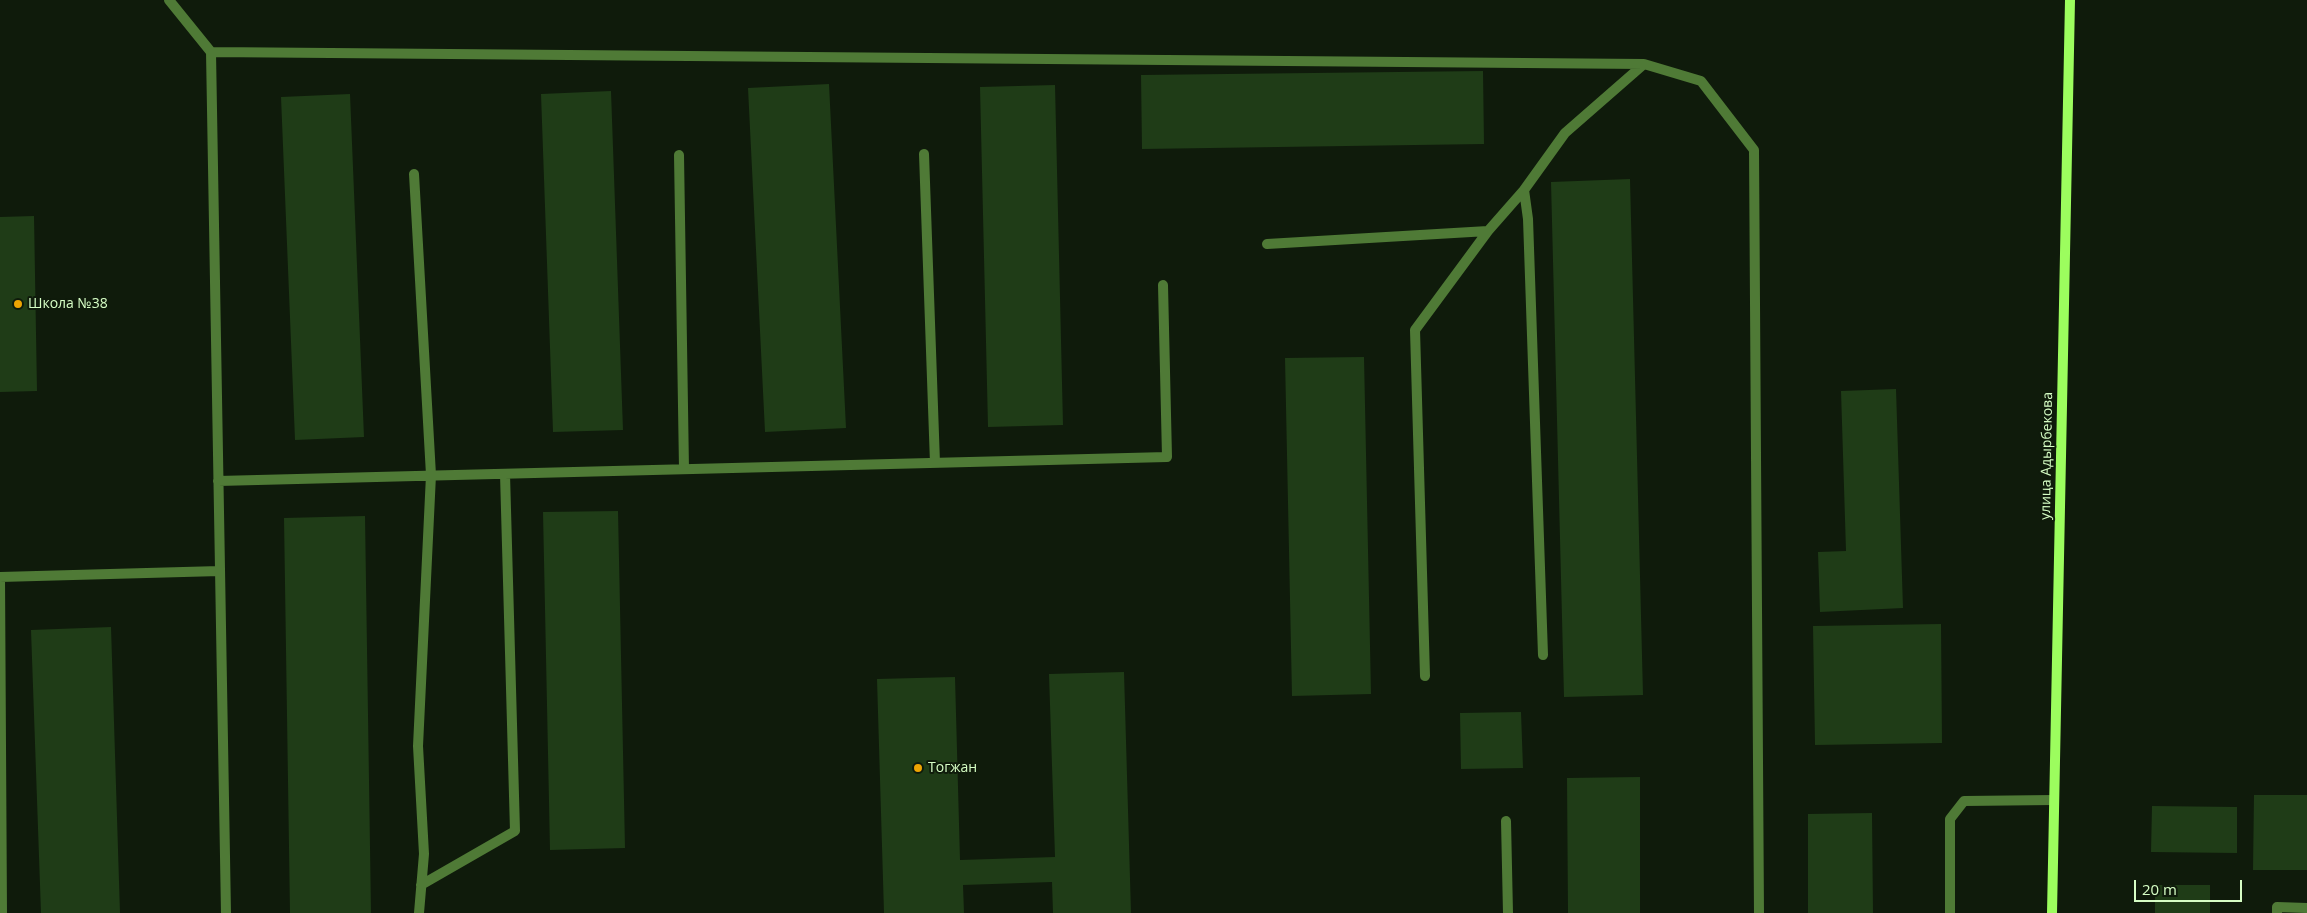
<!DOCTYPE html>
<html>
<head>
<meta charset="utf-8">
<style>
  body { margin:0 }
  #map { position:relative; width:2307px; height:913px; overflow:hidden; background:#0f1b0b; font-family:"Open Sans",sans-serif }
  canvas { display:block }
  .scale { position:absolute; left:2134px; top:880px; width:108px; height:22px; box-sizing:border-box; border:2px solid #d6fec5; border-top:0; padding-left:6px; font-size:15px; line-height:18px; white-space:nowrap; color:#d6fec5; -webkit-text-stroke:4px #0f1b0b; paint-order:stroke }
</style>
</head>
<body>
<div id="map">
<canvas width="2307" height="913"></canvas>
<div class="scale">20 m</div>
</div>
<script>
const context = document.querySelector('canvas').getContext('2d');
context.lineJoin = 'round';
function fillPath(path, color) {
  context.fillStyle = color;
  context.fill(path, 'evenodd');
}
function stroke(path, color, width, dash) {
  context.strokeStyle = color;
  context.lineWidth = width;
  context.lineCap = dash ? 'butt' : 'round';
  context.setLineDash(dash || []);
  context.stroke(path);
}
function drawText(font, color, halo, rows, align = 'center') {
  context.font = font + ' "Open Sans",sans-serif';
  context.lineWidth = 4;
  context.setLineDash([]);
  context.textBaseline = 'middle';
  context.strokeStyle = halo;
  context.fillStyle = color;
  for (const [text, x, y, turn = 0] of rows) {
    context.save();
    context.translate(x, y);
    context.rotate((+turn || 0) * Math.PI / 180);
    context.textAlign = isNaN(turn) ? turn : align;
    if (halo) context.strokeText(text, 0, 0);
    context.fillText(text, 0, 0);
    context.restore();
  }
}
fillPath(new Path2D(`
  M1483 71 1484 144 1142 149 1141 75Z
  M829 84 846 428 765 432 748 88Z
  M1055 85 1063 425 988 427 980 87Z
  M611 91 623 430 553 432 541 94Z
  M350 94 364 437 295 440 281 97Z
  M1630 179 1643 695 1564 697 1551 182Z
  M34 216 37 391 0 392V217Z
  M1364 357 1371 694 1292 696 1285 358Z
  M1896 389 1903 608 1820 612 1818 552 1846 551 1841 391Z
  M618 511 625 848 550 850 543 512Z
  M365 516 371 913H290L284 518Z
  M1941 624 1942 743 1815 745 1813 626Z
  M111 627 120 913H41L31 630Z
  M1124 672 1131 913H1053L1052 882 963 885 964 913H884L877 679 955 677 960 860 1055 857 1049 674Z
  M1521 712 1523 768 1461 769 1460 713Z
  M1640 777V913H1568L1567 778Z
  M2254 795H2307V870H2253Z
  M2152 806 2237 807V853L2151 852Z
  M1872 813 1873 913H1808V814Z
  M2155 885H2210V913H2155Z`), '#1f3c17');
stroke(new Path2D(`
  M169 0 211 52 226 913
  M211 52 1644 64
  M924 154 935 463
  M679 155 684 469
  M414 174 431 475 418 746 424 854 419 913
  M1524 190 1528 219 1543 655
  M1267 244 1488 231
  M218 481 1167 457 1163 285
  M1425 676 1415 330 1488 231 1524 190 1565 133 1644 64 1701 81 1754 150 1759 913
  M1506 821 1508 913
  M421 885 515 831 505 474
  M2 913 0 577 220 571
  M1950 913V819L1964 801 2053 800
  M2277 913V907L2307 908`), '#4f7a36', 10);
stroke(new Path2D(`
  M2052 913 2070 0`), '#9cfd5e', 10);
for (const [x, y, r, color] of [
  [18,304,5,"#eda403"],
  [918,768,5,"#eda403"]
]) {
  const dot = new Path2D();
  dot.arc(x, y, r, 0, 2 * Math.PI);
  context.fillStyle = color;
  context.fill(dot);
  stroke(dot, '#0f1b0b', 2);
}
drawText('14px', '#d6fec5', '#0f1b0b', [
  ["Школа №38",28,304],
  ["Тогжан",928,768]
], 'left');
drawText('14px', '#d6fec5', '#0f1b0b', [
  ["улица Адырбекова",2047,456,-89]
]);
</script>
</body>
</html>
